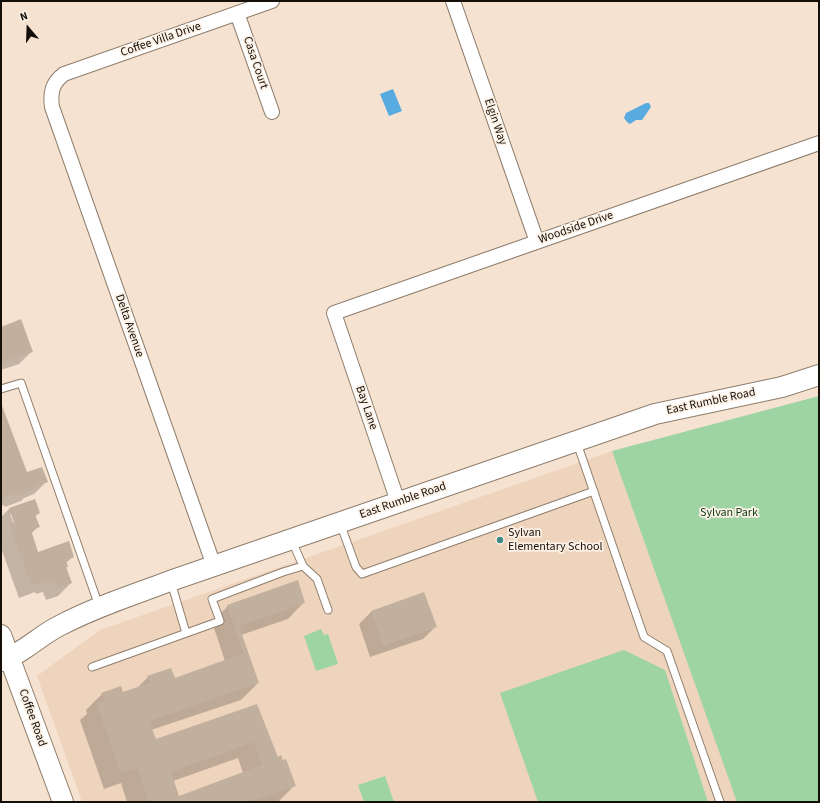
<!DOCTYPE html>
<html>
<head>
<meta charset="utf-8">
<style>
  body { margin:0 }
  #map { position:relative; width:820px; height:803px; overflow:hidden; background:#f6e2d0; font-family:"Source Sans 3",sans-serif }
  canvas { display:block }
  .frame { position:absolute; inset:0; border:2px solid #150f09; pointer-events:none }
  .north { position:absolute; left:8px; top:8px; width:40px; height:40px; -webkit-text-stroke:3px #fdf1e6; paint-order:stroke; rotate:341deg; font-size:11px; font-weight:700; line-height:16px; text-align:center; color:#150f09 }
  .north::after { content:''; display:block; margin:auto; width:14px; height:18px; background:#150f09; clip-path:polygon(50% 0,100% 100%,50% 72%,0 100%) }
</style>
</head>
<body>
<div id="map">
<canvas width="820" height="803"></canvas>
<div class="frame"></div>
<div class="north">N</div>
</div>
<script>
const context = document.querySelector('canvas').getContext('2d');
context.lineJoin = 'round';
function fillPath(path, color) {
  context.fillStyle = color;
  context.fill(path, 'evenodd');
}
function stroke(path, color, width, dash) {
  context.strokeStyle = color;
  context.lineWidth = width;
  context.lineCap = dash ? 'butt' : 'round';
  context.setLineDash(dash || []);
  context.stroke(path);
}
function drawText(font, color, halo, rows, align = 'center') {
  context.font = font + ' "Source Sans 3",sans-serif';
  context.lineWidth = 3.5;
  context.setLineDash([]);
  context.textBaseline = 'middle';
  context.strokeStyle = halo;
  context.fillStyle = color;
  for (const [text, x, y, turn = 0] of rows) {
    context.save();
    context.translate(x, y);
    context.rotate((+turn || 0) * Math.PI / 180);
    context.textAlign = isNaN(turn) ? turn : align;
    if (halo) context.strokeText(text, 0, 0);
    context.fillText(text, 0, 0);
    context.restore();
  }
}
fillPath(new Path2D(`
  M612 451 738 802H82L37 676 100 630Z`), '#eed4bd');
fillPath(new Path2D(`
  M819 396V802H737L612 451Z
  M321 629 324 635 328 634 338 664 316 671 304 636Z
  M624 650 665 670 708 802H538L500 693Z
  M385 776 394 802H364L358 785Z`), '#9ed3a4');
fillPath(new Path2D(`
  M393 89 402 111 389 116 380 94Z
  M646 103H649L651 107 642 120H636L630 124 627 122 624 118 626 113Z`), '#58abe0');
fillPath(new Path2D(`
  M1 328 31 352 19 364 1 370Z
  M1 405 27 474 46 482 34 494 24 498 21 501 5 507 4 505 1 506Z
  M35 500 39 513 35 517 39 526 31 534 38 553 73 557 66 563 67 566 66 568 71 583 58 596 46 600 43 592 36 594 35 592 19 598 1 548V517L9 509ZM10 514H12L17 527 15 528Z
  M424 593 435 627 423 639 370 657 359 624 371 612Z
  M304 602 288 619 241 635 258 683 241 700 151 730 155 740 257 705 277 758 295 785 278 802H127L121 783 104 789 80 720 87 714 86 710 102 694H122L136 689 148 677 174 679 225 661 212 622 228 606ZM238 758 243 773 179 797 173 781Z`), '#0003');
fillPath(new Path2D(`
  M21 319 33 352 1 363V327Z
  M1 403 27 472 42 467 48 482 34 487V489L17 495 16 493 1 499Z
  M35 499 40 513 35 515 40 527 31 530 38 552 69 541 74 557 66 560 68 567H66L72 583 58 588 56 580 48 583 47 580 31 586 9 524 14 523 9 508Z
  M298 580 305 603 239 626 259 683 149 721 156 739 257 704 278 757 281 755 283 760 286 759 296 786 248 802H149L137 768 121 773 96 703 104 700 101 693 121 686 123 692 150 683 147 676 171 668 175 678 244 653 227 605ZM254 742 262 765 179 796 171 772Z
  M424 592 437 627 383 646 371 611Z`), '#c1b09d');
const lane = new Path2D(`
  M1 389 21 383 99 606
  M577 443 644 637 667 651 720 802
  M340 523 356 567 362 574 594 491
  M292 541 303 566
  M171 582 186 633
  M92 667 220 621 212 599 283 572 303 566 317 579 328 610`);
const street = new Path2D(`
  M453 1 537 242
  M237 13 272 112
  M398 502 334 313 819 143
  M214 566 52 107C50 93 52 83 64 74L272 1`);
const secondary = new Path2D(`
  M1 635 63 802
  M1 661C22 654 39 636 59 626 95 607 133 595 170 581L655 414 782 387 819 375`);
stroke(lane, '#8f7e6d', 9);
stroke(street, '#8f7e6d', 16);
stroke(secondary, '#8f7e6d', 22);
stroke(lane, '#fff', 7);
stroke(street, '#fff', 14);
stroke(secondary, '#fff', 20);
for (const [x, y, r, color] of [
  [500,540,4,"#408886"]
]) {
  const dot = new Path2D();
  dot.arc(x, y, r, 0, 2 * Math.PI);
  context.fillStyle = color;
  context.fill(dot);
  stroke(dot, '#fdf1e6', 1.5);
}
drawText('12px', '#150f09', '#fdf1e6', [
  ["Coffee Villa Drive",161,40,-19],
  ["Casa Court",255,63,71],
  ["Elgin Way",495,122,71],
  ["Woodside Drive",576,228,-19],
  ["Delta Avenue",129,326,71],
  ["East Rumble Road",711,402,-12],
  ["Bay Lane",366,408,71],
  ["East Rumble Road",403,501,-19],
  ["Coffee Road",32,718,70]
]);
drawText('12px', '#063b14', '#fdf1e6', [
  ["Sylvan Park",729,513]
]);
drawText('12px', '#150f09', '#fdf1e6', [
  ["Sylvan",508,533],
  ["Elementary School",508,547]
], 'left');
</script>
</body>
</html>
